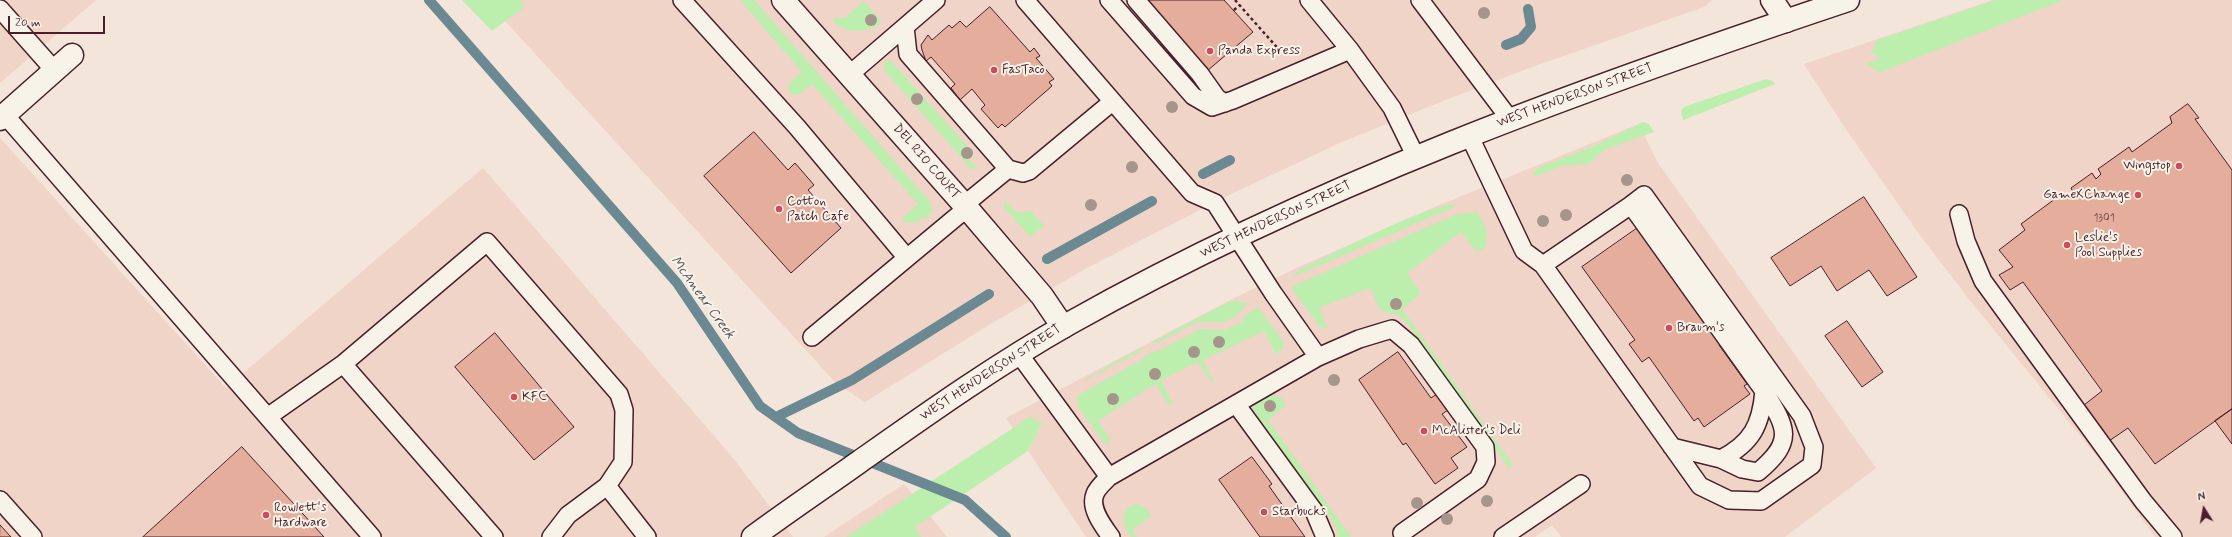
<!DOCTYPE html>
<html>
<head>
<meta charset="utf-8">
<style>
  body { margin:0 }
  #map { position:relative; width:2232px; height:537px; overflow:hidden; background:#f3e5d9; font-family:Mynerve,sans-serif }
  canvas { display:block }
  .north { position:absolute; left:2184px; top:489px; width:40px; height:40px; -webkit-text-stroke:3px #f7f3e8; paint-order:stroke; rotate:349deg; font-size:11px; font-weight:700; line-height:16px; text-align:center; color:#4a1f2b }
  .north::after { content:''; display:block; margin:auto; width:14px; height:18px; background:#4a1f2b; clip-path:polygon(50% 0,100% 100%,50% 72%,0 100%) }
  .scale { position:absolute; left:8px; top:16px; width:97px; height:18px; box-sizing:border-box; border:2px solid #4a1f2b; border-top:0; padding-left:5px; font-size:12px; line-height:14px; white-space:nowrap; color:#4a1f2b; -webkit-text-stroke:3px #f7f3e8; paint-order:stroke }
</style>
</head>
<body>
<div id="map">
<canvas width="2232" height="537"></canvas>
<div class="north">N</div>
<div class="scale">20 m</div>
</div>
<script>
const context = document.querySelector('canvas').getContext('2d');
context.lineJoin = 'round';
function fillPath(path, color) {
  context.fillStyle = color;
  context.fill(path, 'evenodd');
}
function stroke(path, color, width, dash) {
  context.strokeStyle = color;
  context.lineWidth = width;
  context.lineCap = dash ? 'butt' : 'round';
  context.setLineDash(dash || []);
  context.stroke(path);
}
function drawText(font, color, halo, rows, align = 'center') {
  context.font = font + ' Mynerve,sans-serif';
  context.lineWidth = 4;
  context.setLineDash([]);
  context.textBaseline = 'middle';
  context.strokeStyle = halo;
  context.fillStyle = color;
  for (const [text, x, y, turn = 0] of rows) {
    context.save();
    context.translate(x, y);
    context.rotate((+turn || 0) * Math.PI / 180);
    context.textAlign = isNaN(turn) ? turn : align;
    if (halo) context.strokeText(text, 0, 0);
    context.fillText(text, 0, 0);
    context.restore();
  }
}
fillPath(new Path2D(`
  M0 0H96L0 83Z
  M486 0H1712L1704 7 1532 67 1448 99 1342 142 1231 194 1085 269 989 325 865 402 835 382Z
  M1993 0H2232V537H2155L2096 455 1968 298 1919 234 1843 125 1804 64Z
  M1639 124 1658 163 1876 468 1785 537H1561L1552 525 1535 537H1086L1006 418 1230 300 1301 266 1437 206Z
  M0 138 226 388 483 168 733 458 793 537H0Z
  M904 484 947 537H824Z`), '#efd4c7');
fillPath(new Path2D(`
  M462 0H521L523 8 492 31Z
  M740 0H754L931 203 932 211 925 219 923 217 917 222H903V218L918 204 812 84 800 94 793 95 789 92V84L802 72Z
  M1996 0H2064L1880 72 1866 64 1881 58 1871 52 1878 40Z
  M864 1 881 21 878 26C864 33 842 34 832 19L846 17Z
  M890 60 973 152 967 157 977 168 972 170 884 70 885 62Z
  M1766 79 1773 81 1775 84 1683 120 1681 111 1684 107Z
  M1643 122 1649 124 1654 132 1604 150 1588 164 1562 166 1536 176 1532 173 1540 167 1594 146Z
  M1005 200 1017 213 1031 211 1044 226 1030 237 1004 207Z
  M1456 203 1454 207 1293 277 1299 270 1307 266C1352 245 1409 213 1456 203Z
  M1477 212C1486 224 1490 235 1484 249L1476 251 1474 249 1461 232 1407 273 1420 291 1419 295 1402 309 1513 465 1509 468 1407 323 1398 315 1387 313 1379 308 1371 288 1320 307 1327 330 1320 327 1291 287 1457 214Z
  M1236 301 1248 303 1236 316 1225 322H1198L1157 343H1151L1227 303Z
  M1258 307 1282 340 1284 348 1276 354 1264 331 1203 360 1214 381 1213 384 1198 362 1161 380 1173 404 1169 405 1155 384 1098 421 1109 437V445L1104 443 1079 408 1077 396 1143 359 1147 354 1161 350 1200 329 1225 330 1242 322 1246 315Z
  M1144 346 1139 352 1084 381 1087 378Z
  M1272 395 1282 398 1286 405 1268 420 1351 537H1338L1336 528 1329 515 1264 426 1266 424 1265 422 1262 424 1252 407 1258 401Z
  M1030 417 1042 423 1028 451 915 527 921 537H846Z
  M1136 504 1146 508 1151 516 1132 530 1137 537H1132C1124 527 1121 522 1126 509Z`), '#bceeae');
stroke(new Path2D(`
  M429 0 677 283 760 406 798 433 965 500 1006 537
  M1506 45 1521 39 1531 27 1528 9
  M1203 174 1230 160
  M1047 259 1152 201
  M776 417 852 380 989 294`), '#6a8992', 10);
const building = new Path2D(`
  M1146 0H1224L1253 32 1207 71Z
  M990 7 1030 52 1034 48 1040 56 1036 58 1054 79 1049 82 1052 86 1005 127 1002 124 998 128 981 109 985 105 972 89 960 100 951 88 955 84 931 57 926 61 922 50 921 45 928 35 932 40 949 25 952 28 960 21 966 27Z
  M2188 104 2199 118 2195 119 2232 170V409L2155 464 2128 428 2109 441 2084 405 2102 391 2023 282 2010 290 1999 275 2013 267 1999 250 2025 230 2021 224 2063 193 2067 199 2074 194 2071 188 2092 173 2096 179 2101 174 2098 169 2129 147 2132 152 2172 123 2170 117Z
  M754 132 788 170 795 163 814 185 808 190 841 228 791 273 704 176Z
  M1864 197 1917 277 1887 296 1869 270 1837 291 1821 266 1790 286 1771 258Z
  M1639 227 1723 343 1719 345 1747 384 1744 386 1750 394 1704 427 1698 418 1694 421 1649 357 1642 362 1629 344 1635 340 1582 267Z
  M1847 321 1883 372 1862 387 1825 336Z
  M495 333 574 427 534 460 455 367Z
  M1398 352 1431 398 1437 394 1448 410 1442 414 1467 447 1451 458 1458 468 1435 484 1406 443 1403 445 1359 380Z
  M2232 409V444L2215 421Z
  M242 447 324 537H143Z
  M1252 457 1272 484 1269 486 1305 537H1260L1219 480Z
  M0 525 11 537H0Z`);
fillPath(building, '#e5ae9c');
stroke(building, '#4a1f2b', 1);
const lane = new Path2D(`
  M682 0 797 127 907 258
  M1025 0 1192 193 1215 203 1273 293 1318 357
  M1109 0 1193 96 1212 107 1233 100 1350 50
  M1136 0 1200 74 1217 98 1225 103
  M1309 0 1350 50 1392 108 1416 157
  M1420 0 1509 118
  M0 9 55 71
  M905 27 908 54 1008 169
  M849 75 936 0
  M5 115 372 537
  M1469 135 1524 251 1543 265 1700 486 1729 500 1761 501 1812 465 1814 447 1802 416 1644 195 1631 205
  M964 205 1008 169 1023 173 1029 171 1112 102
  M1959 214 1966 241 1983 281 2143 501 2173 537
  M1543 265 1631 205 1764 391C1761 425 1752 443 1721 459L1672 447
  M812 337 967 208
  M1019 354 1109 477C1105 481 1097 488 1095 494 1089 508 1103 526 1111 537
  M343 364 494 537
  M1236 404 1314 511 1325 537
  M269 416 343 364 487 242 619 394 624 410 623 462 607 486 647 537
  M1721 459 1742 469 1758 472C1795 441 1787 428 1764 391
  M1109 477 1318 357 1359 339 1392 329 1411 345 1485 447 1486 462 1478 479 1402 533
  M0 500 33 537
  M551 537 568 515 607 486
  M1503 537 1581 484`);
const street = new Path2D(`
  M783 0 967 208 1042 296 1063 327
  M1772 0 1786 21
  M0 119 72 55`);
const primary = new Path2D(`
  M753 537C788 511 824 487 859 462 927 414 996 365 1070 323 1315 185 1581 89 1848 0`);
stroke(lane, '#4a1f2b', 20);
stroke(street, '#4a1f2b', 25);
stroke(primary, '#4a1f2b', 25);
stroke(new Path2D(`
  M1235 0 1281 52
  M1234 10 1240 5`), '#4a1f2b', 2.5, [3, 3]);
stroke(lane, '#f7f3e8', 17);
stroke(street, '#f7f3e8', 22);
stroke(primary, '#f7f3e8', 22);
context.fillStyle = '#a5958b';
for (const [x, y] of [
  [1484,13],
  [871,20],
  [917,99],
  [1172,107],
  [967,153],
  [1132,167],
  [1627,180],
  [1091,205],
  [1566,215],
  [1543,221],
  [1396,304],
  [1219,342],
  [1194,352],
  [1155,374],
  [1334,380],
  [1113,399],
  [1270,406],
  [1487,501],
  [1417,503],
  [1447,519]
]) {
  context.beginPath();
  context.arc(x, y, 6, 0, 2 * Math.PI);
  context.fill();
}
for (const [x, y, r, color] of [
  [1210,51,4,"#d1495b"],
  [994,70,4,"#d1495b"],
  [2179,166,4,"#d1495b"],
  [2138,195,4,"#d1495b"],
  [779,209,4,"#d1495b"],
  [2067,245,4,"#d1495b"],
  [1669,328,4,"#d1495b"],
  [514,397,4,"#d1495b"],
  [1424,431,4,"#d1495b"],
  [1264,512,4,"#d1495b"],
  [266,515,4,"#d1495b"]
]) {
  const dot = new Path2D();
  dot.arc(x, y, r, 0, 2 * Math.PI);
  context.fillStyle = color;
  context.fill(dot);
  stroke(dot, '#f7f3e8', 1.5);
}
drawText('11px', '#714347', null, [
  ["1301",2104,219]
]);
drawText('13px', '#4a1f2b', '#f7f3e8', [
  ["Panda Express",1218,51],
  ["FasTaco",1002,70],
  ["Wingstop",2171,166,"right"],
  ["GameXChange",2130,195,"right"],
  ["Cotton",787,202],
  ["Patch Cafe",787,217],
  ["Leslie's",2075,238],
  ["Pool Supplies",2075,253],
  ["Braum's",1677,328],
  ["KFC",522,397],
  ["McAlister's Deli",1432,431],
  ["Rowlett's",274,508],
  ["Hardware",274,523],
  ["Starbucks",1272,512]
], 'left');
drawText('13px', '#4a1f2b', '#f7f3e8', [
  ["WEST HENDERSON STREET",1575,96,-20],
  ["DEL RIO COURT",926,162,49],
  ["WEST HENDERSON STREET",1276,220,-25],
  ["WEST HENDERSON STREET",991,373,-33]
]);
drawText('italic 14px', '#5a545e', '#f7f3e8', [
  ["McAnear Creek",702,298,54]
]);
</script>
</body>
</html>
